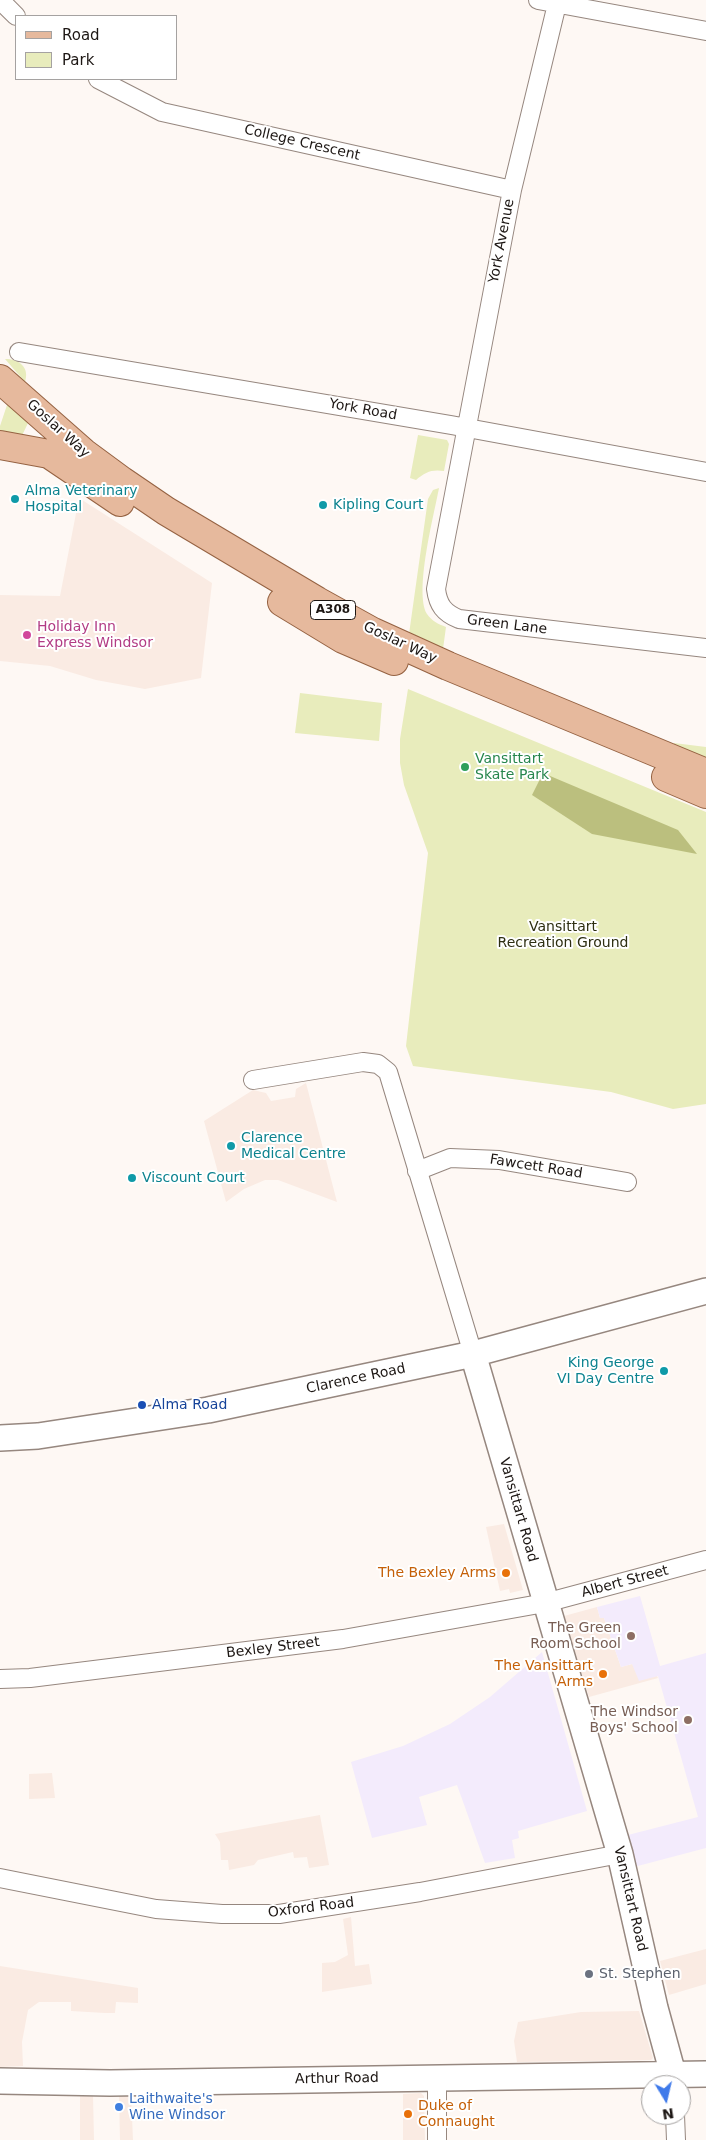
<!DOCTYPE html>
<html>
<head>
<meta charset="utf-8">
<style>
  body { margin:0 }
  #map { position:relative; width:706px; height:2140px; overflow:hidden; background:#fef8f4; font-family:"DejaVu Sans",sans-serif }
  canvas { display:block }
  .legend { position:absolute; left:15px; top:15px; width:162px; height:65px; box-sizing:border-box; background:#fff; border:1px solid #a5a2a1; margin:0; padding:6px 9px; list-style:none; font-size:15px; color:#1d1714 }
  .legend li { display:flex; align-items:center; gap:10px; height:25px }
  .legend b { width:25px; border:1px solid #a5a2a1 }
  .north { position:absolute; left:641px; top:2075px; width:50px; height:50px; box-sizing:border-box; background:#fff; border:1px solid #a5a2a1; border-radius:50%; rotate:171deg; font-size:14px; font-weight:700; line-height:20px; text-align:center; color:#1d1714 }
  .north::after { content:''; display:block; margin:auto; width:18px; height:22px; background:#3f7aea; clip-path:polygon(50% 0,100% 100%,50% 72%,0 100%) }
</style>
</head>
<body>
<div id="map">
<canvas width="706" height="2140"></canvas>
<ul class="legend">
<li><b style="height:6px;background:#e6b99d"></b>Road</li>
<li><b style="height:14px;background:#e8ecbc"></b>Park</li>
</ul>
<div class="north">N</div>
</div>
<script>
const context = document.querySelector('canvas').getContext('2d');
context.lineJoin = 'round';
function fillPath(path, color) {
  context.fillStyle = color;
  context.fill(path, 'evenodd');
}
function stroke(path, color, width, dash) {
  context.strokeStyle = color;
  context.lineWidth = width;
  context.lineCap = dash ? 'butt' : 'round';
  context.setLineDash(dash || []);
  context.stroke(path);
}
function drawText(font, color, halo, rows, align = 'center') {
  context.font = font + ' "DejaVu Sans",sans-serif';
  context.lineWidth = 4;
  context.setLineDash([]);
  context.textBaseline = 'middle';
  context.strokeStyle = halo;
  context.fillStyle = color;
  for (const [text, x, y, turn = 0] of rows) {
    context.save();
    context.translate(x, y);
    context.rotate((+turn || 0) * Math.PI / 180);
    context.textAlign = isNaN(turn) ? turn : align;
    if (halo) context.strokeText(text, 0, 0);
    context.fillText(text, 0, 0);
    context.restore();
  }
}
fillPath(new Path2D(`
  M79 498 212 583 201 678 145 689 96 680 50 666 0 661V595L60 596Z
  M306 1083 337 1202 278 1180H265L244 1189 226 1202 204 1121 253 1090 266 1093 271 1101 295 1097 296 1089Z
  M504 1524 523 1590 510 1593 509 1589 500 1591 486 1527Z
  M597 1607 600 1618H604L621 1667 632 1664 657 1676 658 1678 589 1697 564 1616Z
  M52 1773 55 1798 29 1799V1774Z
  M320 1815 329 1865 309 1868 307 1857 294 1858 293 1852 258 1860 254 1865 229 1870 228 1860H221L220 1842 215 1834Z
  M351 1917 355 1966 369 1964 372 1984 322 1992V1963L335 1962 348 1955 343 1919Z
  M706 1949V1984L669 1995 660 1961Z
  M0 1966 138 1988V2003L116 2002 115 2013H105L71 2011V2002H39L28 2010 22 2042 23 2066 0 2067Z
  M639 2011 653 2058 651 2060 517 2062 514 2041 518 2022 581 2012Z
  M421 2093 424 2096 425 2140H403V2094Z
  M119 2094H131L133 2140H120Z
  M80 2095H93L94 2140H80Z`), '#faebe3');
fillPath(new Path2D(`
  M640 1596 660 1666 706 1653V1848L634 1867 624 1836 698 1817 658 1676 639 1681 632 1664 621 1667 604 1618H600L597 1607Z
  M542 1652 587 1811 518 1831 519 1838 512 1840 515 1858 485 1863 457 1785 419 1797 427 1825 372 1838 351 1762 403 1746 450 1724 490 1697Z`), '#f3ebfc');
fillPath(new Path2D(`
  M5 359C19 359 30 367 25 382Z
  M11 403 28 423 19 442 0 439V426L7 405Z
  M418 435 447 440 449 444 444 471C432 469 425 472 416 480L410 478Z
  M439 488C434 515 414 592 427 614 432 621 438 624 446 627L443 649 409 634 428 499 433 490Z
  M408 689 706 812V1104L673 1109 611 1092 413 1066 406 1046 428 853 404 785 400 763V739Z
  M300 693 382 703 379 741 295 733Z
  M674 743 706 747V764L674 745Z`), '#e8ecbc');
fillPath(new Path2D(`
  M543 773 678 830 697 854 592 834 532 795Z`), '#bbbf7e');
const street = new Path2D(`
  M0 0 16 16
  M538 0 706 31
  M557 4 512 190 436 589C438 605 444 613 459 619L706 648
  M98 79 162 112 512 190
  M19 352 451 425 706 472
  M253 1080 363 1062 378 1064 388 1072 473 1354
  M417 1171 450 1158 499 1160 627 1182
  M0 1679 30 1678 343 1639 545 1603 706 1560
  M0 1878 156 1909 222 1914H279L420 1892 620 1854
  M437 2078V2140
  M675 2115 676 2140`);
const secondary = new Path2D(`
  M473 1354 620 1854 655 2008 673 2074
  M0 1438 38 1436 208 1410 473 1354 706 1291
  M0 2081 110 2083 706 2074`);
const primary = new Path2D(`
  M0 379 84 453 122 481 166 511 317 601 373 632 448 666 706 773
  M0 445 49 454 120 502
  M282 602 343 639 394 661
  M666 777 706 794`);
stroke(street, '#96877f', 20);
stroke(secondary, '#96877f', 28);
stroke(primary, '#956242', 30);
stroke(street, '#fff', 18);
stroke(secondary, '#fff', 25);
stroke(primary, '#e6b99d', 28);
for (const [x, y, r, color] of [
  [15,499,5,"#0f9aa8"],
  [323,505,5,"#0f9aa8"],
  [27,635,5,"#d1479c"],
  [465,767,5,"#2e9e5b"],
  [231,1146,5,"#0f9aa8"],
  [132,1178,5,"#0f9aa8"],
  [664,1371,5,"#0f9aa8"],
  [142,1405,5,"#1a4fb4"],
  [506,1573,5,"#e8710a"],
  [631,1636,5,"#8d6e63"],
  [603,1674,5,"#e8710a"],
  [688,1720,5,"#8d6e63"],
  [589,1974,5,"#6b7280"],
  [119,2107,5,"#3f7fe0"],
  [408,2114,5,"#e8710a"]
]) {
  const dot = new Path2D();
  dot.arc(x, y, r, 0, 2 * Math.PI);
  context.fillStyle = color;
  context.fill(dot);
  stroke(dot, '#fff', 2);
}
for (const [x, y, w] of [
  [333,610,45]
]) {
  const box = new Path2D();
  box.roundRect(x - w / 2, y - 9.5, w, 19, 4);
  context.fillStyle = '#fff';
  context.fill(box);
  stroke(box, '#1d1714', 1);
}
drawText('bold 12px', '#1d1714', null, [
  ["A308",333,610]
]);
drawText('14px', '#1d1714', '#fff', [
  ["College Crescent",302,143,13],
  ["York Avenue",502,241,-79],
  ["York Road",363,410,10],
  ["Goslar Way",58,429,42],
  ["Green Lane",507,625,7],
  ["Goslar Way",400,643,25],
  ["Fawcett Road",536,1167,9],
  ["Clarence Road",356,1379,-12],
  ["Vansittart Road",518,1510,74],
  ["Albert Street",625,1582,-15],
  ["Bexley Street",273,1648,-7],
  ["Vansittart Road",630,1899,77],
  ["Oxford Road",311,1908,-7],
  ["Arthur Road",337,2079,-1]
]);
drawText('14px', '#0d838f', '#fff', [
  ["Alma Veterinary",25,491],
  ["Hospital",25,507],
  ["Kipling Court",333,505],
  ["Clarence",241,1138],
  ["Medical Centre",241,1154],
  ["Viscount Court",142,1178],
  ["King George",654,1363,"right"],
  ["VI Day Centre",654,1379,"right"]
], 'left');
drawText('14px', '#b23c85', '#fff', [
  ["Holiday Inn",37,627],
  ["Express Windsor",37,643]
], 'left');
drawText('14px', '#27864d', '#fff', [
  ["Vansittart",475,759],
  ["Skate Park",475,775]
], 'left');
drawText('14px', '#2e2f12', '#fff', [
  ["Vansittart",563,927],
  ["Recreation Ground",563,943]
]);
drawText('14px', '#164399', '#fff', [
  ["Alma Road",152,1405]
], 'left');
drawText('14px', '#c56008', '#fff', [
  ["The Bexley Arms",496,1573],
  ["The Vansittart",593,1666],
  ["Arms",593,1682],
  ["Duke of",418,2106,"left"],
  ["Connaught",418,2122,"left"]
], 'right');
drawText('14px', '#785e54', '#fff', [
  ["The Green",621,1628],
  ["Room School",621,1644],
  ["The Windsor",678,1712],
  ["Boys' School",678,1728]
], 'right');
drawText('14px', '#5b616d', '#fff', [
  ["St. Stephen",599,1974]
], 'left');
drawText('14px', '#366cbe', '#fff', [
  ["Laithwaite's",129,2099],
  ["Wine Windsor",129,2115]
], 'left');
</script>
</body>
</html>
